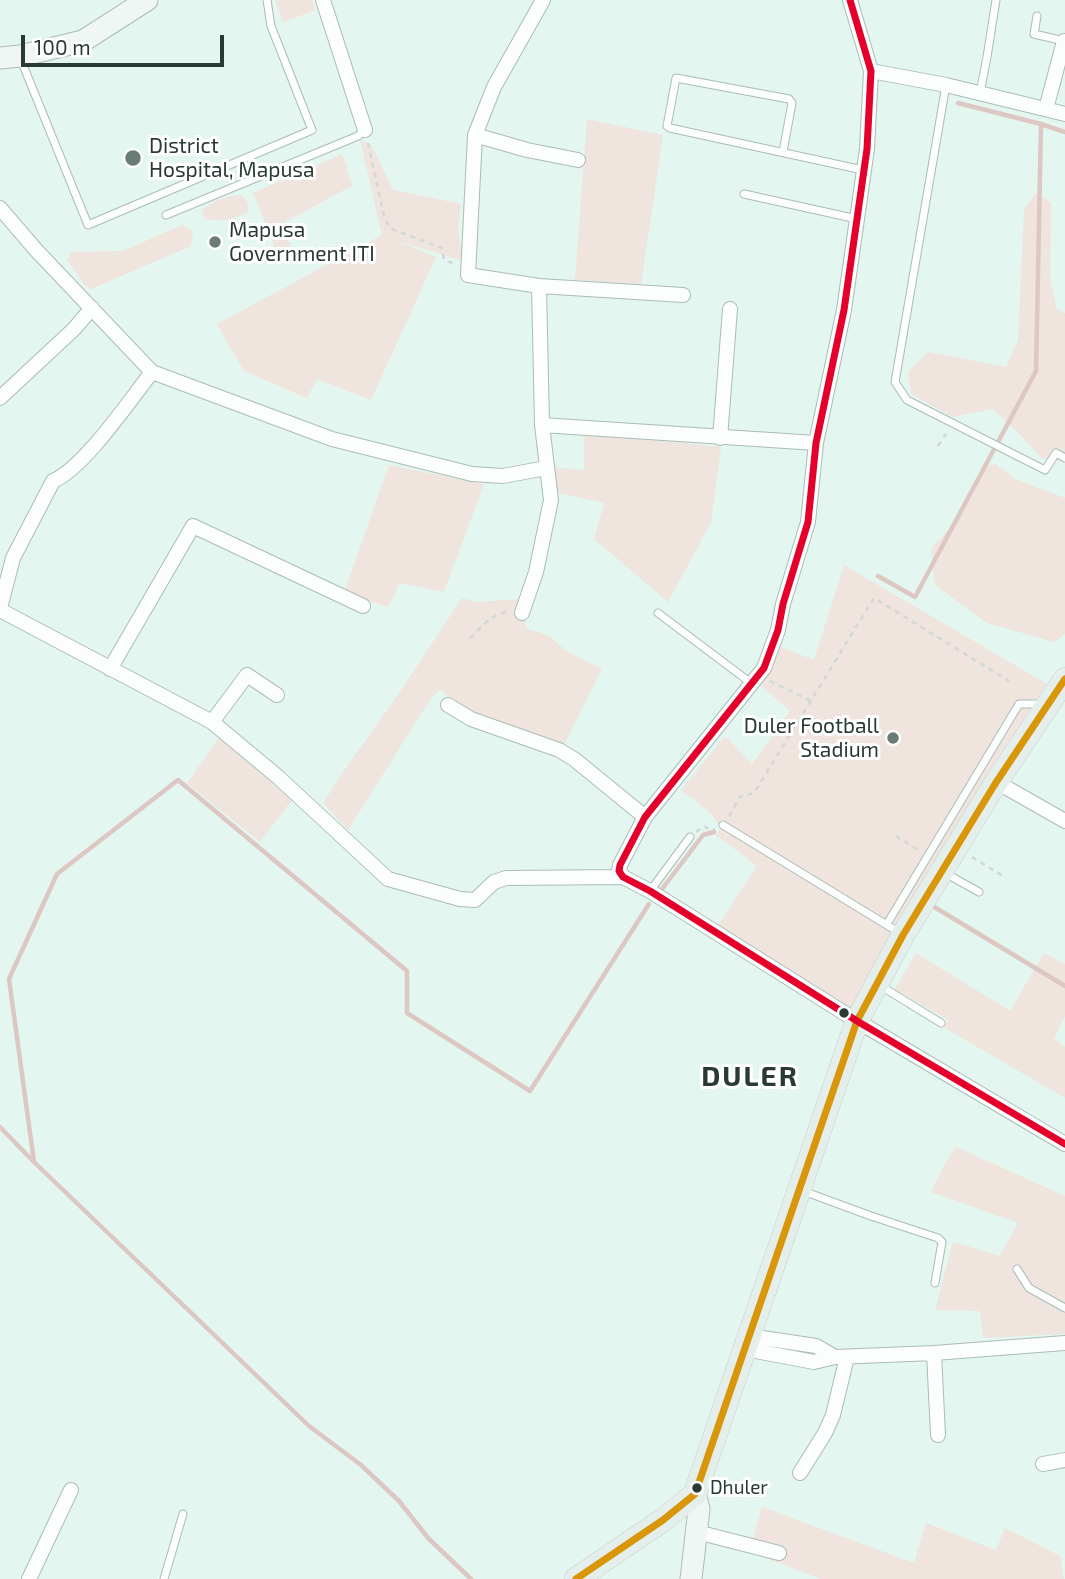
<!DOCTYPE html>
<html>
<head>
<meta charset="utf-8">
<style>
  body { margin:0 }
  #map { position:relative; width:1065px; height:1579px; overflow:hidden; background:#e3f6ef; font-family:"Exo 2",sans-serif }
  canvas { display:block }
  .scale { position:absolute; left:21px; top:35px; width:203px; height:32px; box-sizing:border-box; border:4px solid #293a34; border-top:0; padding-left:9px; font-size:21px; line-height:24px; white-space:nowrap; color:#293a34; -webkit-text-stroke:5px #fff; paint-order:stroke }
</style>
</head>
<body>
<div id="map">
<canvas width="1065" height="1579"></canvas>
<div class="scale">100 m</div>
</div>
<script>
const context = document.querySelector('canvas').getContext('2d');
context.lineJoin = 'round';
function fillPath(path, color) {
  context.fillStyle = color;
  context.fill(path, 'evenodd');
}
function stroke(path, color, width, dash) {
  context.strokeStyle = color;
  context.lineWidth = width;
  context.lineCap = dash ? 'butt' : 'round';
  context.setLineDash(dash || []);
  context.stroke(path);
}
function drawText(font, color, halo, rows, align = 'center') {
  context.font = font + ' "Exo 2",sans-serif';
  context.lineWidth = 6;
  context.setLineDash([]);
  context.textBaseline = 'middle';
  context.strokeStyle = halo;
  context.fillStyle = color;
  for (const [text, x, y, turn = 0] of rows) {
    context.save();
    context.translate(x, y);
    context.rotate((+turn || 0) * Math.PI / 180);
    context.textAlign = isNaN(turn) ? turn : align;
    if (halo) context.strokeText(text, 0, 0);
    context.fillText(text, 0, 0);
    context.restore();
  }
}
fillPath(new Path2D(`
  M275 0H312L316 10 283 22Z
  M587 119 663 135 641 284 575 280Z
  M360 140 371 144 393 190 461 204 458 230 463 261 395 240 436 257 371 400 317 379 307 398 244 371 217 324 382 235Z
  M342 154 352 186 283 223 291 247 277 253 253 193Z
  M1036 193 1051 203 1050 280 1057 309 1065 313V462L1041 458 1015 429 992 409 952 417 911 394 908 372 928 352 1006 367 1018 340 1024 209Z
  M241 195 247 201 249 211C234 220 222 222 205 219L201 210C214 201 225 196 241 195Z
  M182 225 193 231 191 246 91 289 84 284 67 260 71 252 123 251Z
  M584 433 721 447 711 522 668 602 594 539 604 503 558 493 551 467 584 470Z
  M996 464 1015 479 1065 498V634L1054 642 987 623 935 585 931 549 961 516 982 467Z
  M389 465 484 484 444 592 400 583 388 607 366 600 345 590Z
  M844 565 1047 684 890 942 852 1012 717 927 757 866 716 835 720 829 713 815 681 790 725 736 752 764 790 711 761 686 778 646 814 660Z
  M462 598 477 602 519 599 527 629 548 635 565 650 602 669 563 747 472 713 440 690 431 698 348 830 323 803 343 772 398 695Z
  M219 738 292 800 260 842 187 783Z
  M916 953 1010 1011 1044 953 1065 964V1016L1054 1039 1065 1047V1098L943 1027 948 1020 895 989Z
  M956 1147 1065 1196V1334L983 1338 980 1311 935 1310 953 1242 1000 1256 1018 1223 931 1192 948 1158Z
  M762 1507 914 1563 926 1523 996 1550 1005 1528 1060 1556 1064 1579H821L749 1552Z`), '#efe4de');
stroke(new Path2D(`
  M958 103 1041 124
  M878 576 915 597 1036 371 1041 124 1065 132
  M662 889 703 835 714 832
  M931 905 1065 986
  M0 1127 34 1162
  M471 1579 428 1538 399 1501 361 1465 309 1426 34 1162 9 979 57 874 178 780 407 971V1013L530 1091 649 904`), '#ddc7c2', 4.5);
const lane = new Path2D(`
  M1037 16 1034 34 1064 41
  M21 60 88 225 312 130 271 26 267 0
  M946 85 895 382 907 400 1045 470 1056 453 1065 458
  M980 93 987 57 996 0
  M783 152 792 103 789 99 676 78 667 126 670 128 863 170
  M744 194 857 219
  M166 215 358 136 365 130
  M658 613 751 683
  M723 825 900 933
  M952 877 979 892
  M650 891 690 837
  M887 924 1019 704H1036L1041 706
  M879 985 941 1023
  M803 1191 871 1216 938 1238 942 1242 935 1283
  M1017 1269 1029 1288 1065 1308
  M164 1579 183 1514`);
const street = new Path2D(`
  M323 0 365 130
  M850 0 871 71 867 149 844 310 816 443 808 522 783 604 778 630 764 668 645 817 620 865 619 871 623 877 650 891 857 1021 1065 1144
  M871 71 946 85 1065 114
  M1046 109 1064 41
  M475 135 527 150 578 160
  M0 208 36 250 152 372 332 439 472 474 503 476 546 468
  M539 286 683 295
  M0 398 74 329 92 308
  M542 425 816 443
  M720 438 730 309
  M0 608 13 558 53 481C84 468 130 400 152 372
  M0 610 212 722 278 777 388 879 460 899 475 900 494 882 506 878 623 877
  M522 613 536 572 551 500 542 425 539 286 468 275 475 135 494 87 543 0
  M110 669 193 526 363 606
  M448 705 471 719 559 750 574 759 645 817
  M212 722 247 675 277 695
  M995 784 1007 788 1065 821
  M749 1336 816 1346 835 1357
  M745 1349 814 1362 835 1357 934 1353 1065 1343
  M934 1353 938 1435
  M1043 1464 1065 1460
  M800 1473 825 1433 833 1415 847 1357
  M697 1532 779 1553
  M29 1579 71 1490`);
const secondary = new Path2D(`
  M0 58 20 56 83 41 147 0
  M691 1579 699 1509 695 1494`);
const primary = new Path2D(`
  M576 1579 663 1520 695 1494 857 1021 903 935 945 866 995 784 1065 679`);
stroke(lane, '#abbcb6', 9);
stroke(street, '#abbcb6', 16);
stroke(secondary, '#abbcb6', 23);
stroke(primary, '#c6d1cd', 24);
stroke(new Path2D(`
  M368 143 385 220 392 229 442 248 444 260 455 264
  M938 446 947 432
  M470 638C482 627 493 612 510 612
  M770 681 811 701
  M729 816 740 797 754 793 874 598 1009 681
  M696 832 704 826 709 829H715
  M896 836 920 851
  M972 857 1003 876`), '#d2d8d6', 2.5, [5, 5]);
stroke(lane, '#fbfefd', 7);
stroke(street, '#fbfefd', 14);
stroke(secondary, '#f0f6f4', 21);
stroke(primary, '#e4efec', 23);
stroke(new Path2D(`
  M576 1579 663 1520 695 1494 857 1021 903 935 945 866 995 784 1065 679`), '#d89608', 7);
stroke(new Path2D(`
  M850 0 871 71 867 149 844 310 816 443 808 522 783 604 778 630 764 668 645 817 620 865 619 871 623 877 650 891 857 1021 1065 1144`), '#e4002b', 7);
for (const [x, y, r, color] of [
  [133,158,9,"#6a7c75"],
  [215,242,7,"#6a7c75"],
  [893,738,7,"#6a7c75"],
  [844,1013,6,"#293a34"],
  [697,1488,6,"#293a34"]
]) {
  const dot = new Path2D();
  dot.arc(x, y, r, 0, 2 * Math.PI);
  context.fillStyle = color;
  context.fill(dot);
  stroke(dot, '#fff', 2.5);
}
drawText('19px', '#293a34', '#fff', [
  ["Dhuler",710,1488]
], 'left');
drawText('21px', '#293a34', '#fff', [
  ["District",149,146],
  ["Hospital, Mapusa",149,170],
  ["Mapusa",229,230],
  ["Government ITI",229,254],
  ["Duler Football",879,726,"right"],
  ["Stadium",879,750,"right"]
], 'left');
context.letterSpacing = '2px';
drawText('bold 28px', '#293a34', '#fff', [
  ["DULER",750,1077]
]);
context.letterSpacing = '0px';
</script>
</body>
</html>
